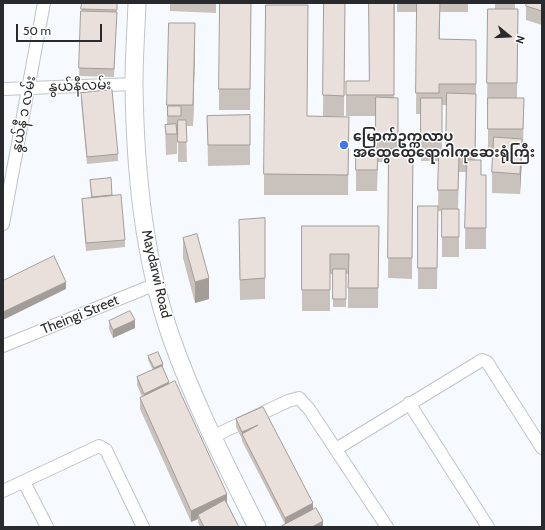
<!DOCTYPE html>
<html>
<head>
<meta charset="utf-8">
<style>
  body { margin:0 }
  #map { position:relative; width:545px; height:530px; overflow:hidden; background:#f6fafe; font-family:Cabin,sans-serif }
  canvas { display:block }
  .frame { position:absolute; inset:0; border:4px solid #282a2d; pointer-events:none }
  .north { position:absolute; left:489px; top:16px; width:40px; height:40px; -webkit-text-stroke:3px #fff; paint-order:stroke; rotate:108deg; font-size:11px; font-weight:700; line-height:16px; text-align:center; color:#282a2d }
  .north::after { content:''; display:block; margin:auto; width:14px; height:18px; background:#282a2d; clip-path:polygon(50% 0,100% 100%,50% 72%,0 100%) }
  .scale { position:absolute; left:16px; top:24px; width:86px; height:18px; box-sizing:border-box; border:2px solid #282a2d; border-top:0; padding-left:5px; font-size:12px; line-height:14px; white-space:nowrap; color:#282a2d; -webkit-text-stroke:3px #fff; paint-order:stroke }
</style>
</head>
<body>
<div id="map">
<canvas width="545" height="530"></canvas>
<div class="frame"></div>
<div class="north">N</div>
<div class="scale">50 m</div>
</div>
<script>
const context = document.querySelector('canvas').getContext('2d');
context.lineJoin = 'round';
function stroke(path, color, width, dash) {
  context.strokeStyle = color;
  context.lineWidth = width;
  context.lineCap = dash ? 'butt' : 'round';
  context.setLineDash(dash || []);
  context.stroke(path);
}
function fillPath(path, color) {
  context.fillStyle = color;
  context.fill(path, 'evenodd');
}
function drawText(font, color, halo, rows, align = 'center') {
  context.font = font + ' Cabin,"Noto Sans Myanmar",sans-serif';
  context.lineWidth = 3;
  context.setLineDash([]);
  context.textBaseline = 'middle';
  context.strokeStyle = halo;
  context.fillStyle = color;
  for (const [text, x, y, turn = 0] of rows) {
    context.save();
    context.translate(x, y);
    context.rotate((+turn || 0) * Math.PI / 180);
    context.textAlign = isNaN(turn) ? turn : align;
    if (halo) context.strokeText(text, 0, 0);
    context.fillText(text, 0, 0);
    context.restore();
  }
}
const street = new Path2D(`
  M3 89 134 84
  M3 224 44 3
  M3 346 156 284
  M409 403 488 527
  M212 437 288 401 299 398 309 409 387 527
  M336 449 482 360 487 362 542 448
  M24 482 47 527
  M3 491 99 446 106 450 143 527`);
const secondary = new Path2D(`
  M137 3C136 30 134 57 134 84 135 169 143 257 171 337 194 403 226 465 257 527`);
stroke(street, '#bec4cb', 14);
stroke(secondary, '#bec4cb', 19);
stroke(street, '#fff', 12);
stroke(secondary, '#fff', 17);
fillPath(new Path2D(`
  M82 3H117L114 77 79 76Z
  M170 3H216V13L170 11Z
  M251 3 250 110H219V89Z
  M324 3H345L344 116H323Z
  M395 3 394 98H398V149H413L412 279 388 278 389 162H378L377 191H356V154L376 155V116H346V81H369Z
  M397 3H468V12H440V39L476 40V114L475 160 481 175H486V249H465L466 172H459L458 209H459V257H442V211H438L439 161H421V114H416L417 12H397ZM442 105H447L446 155H442Z
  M495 3H515V9H518L517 98H524L523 150H522L520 194 492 193V172L493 150H488V104H487L488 9H495Z
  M542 3V25L526 20V6Z
  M195 44 193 126H186L187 162H178V137H177V154L166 155 165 125H167V105Z
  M81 93 118 154V161L87 164 81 101Z
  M250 115V165L208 166 207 116Z
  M307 116 349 117 348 195H264V174Z
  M111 178 112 196 125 240V247L86 251 82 207V199L91 198 90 180Z
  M418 206H438L437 289H418Z
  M265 218V299L240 300 239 220Z
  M302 226H379L378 308H348V274H346V307H333V274H330V311H302Z
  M183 238 209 299 195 303 183 258Z
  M109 321 135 328 113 338 109 329Z
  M148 356 163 368 169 384 227 503 239 527H200L198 522V519L191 522 140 409V398L142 397 137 385V377L153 370 148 360Z
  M236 419 313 510 323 527H282V526L285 524 242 441V439L236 427Z`), '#c8c1bc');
fillPath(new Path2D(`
  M195 23V44L193 126V105Z
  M476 40V114L475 172 476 94Z
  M522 139V160L520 194V174Z
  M209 278V299L195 303V282Z
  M66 282V289L3 320V312Z
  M135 320V328L113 338V330Z
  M163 364V368L154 372V368Z
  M169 382V390L144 401V394Z
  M258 425 242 434V439V432Z
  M227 494V506L198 515V519L191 522V511Z
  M313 503V511L285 525V518Z
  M323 521V527H312Z`), '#a39d99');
const building = new Path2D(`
  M82 3H117V10L81 9Z
  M220 3H251L250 89H219Z
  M324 3H345L344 96 323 95Z
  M369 3H394V95H346V81H369Z
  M417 3H440L439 39 476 40V84H439V93H416Z
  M527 3H542V11L526 6Z
  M266 5H308L307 116 349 117 348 175 264 174Z
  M488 9H518L517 83H487Z
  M81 11 117 12 114 69 79 68Z
  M169 23H195L193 105H167Z
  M112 90 118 154 87 157 81 93Z
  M447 93 476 94 475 152 446 151Z
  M376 97 398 98V141H376Z
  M421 98H442V140H421Z
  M488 98H524L523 129H488Z
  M168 106H181V116H168Z
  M250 115V145H208L207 116Z
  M178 120H186L187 142H178Z
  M176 124 177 134H166L165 125Z
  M494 137 522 139 520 174 492 172Z
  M389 149H413L412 258H388Z
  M356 154 378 155 377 170H356Z
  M439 155 459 156 458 190H438Z
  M467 160H481V175H486V228H465Z
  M111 178 112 195 92 197 90 180Z
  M121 195 125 240 86 243 82 199Z
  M418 206H438L437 268H418Z
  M442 209H459V237H442Z
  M265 218V278L240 280 239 220Z
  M302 226H379L378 288H348L349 254H330V290H302Z
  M197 234 209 278 195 282 183 238Z
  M54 256 66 282 3 312V281Z
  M333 269H346V299H333Z
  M130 311 135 320 113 330 109 321Z
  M158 352 163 364 154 368 148 356Z
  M162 366 169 382 144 394 137 377Z
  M175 381 227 494 191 511 140 398Z
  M263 407 313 503 285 518 242 434 258 425 242 432 236 419Z
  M225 500 239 527H204L198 515Z
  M316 508 323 521 312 527H282V526Z`);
fillPath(building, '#e9e0db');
stroke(building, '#a39d99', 1);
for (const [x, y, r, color] of [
  [344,145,5,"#4477e8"]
]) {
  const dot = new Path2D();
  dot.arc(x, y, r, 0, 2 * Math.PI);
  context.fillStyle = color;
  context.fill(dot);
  stroke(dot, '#fff', 1.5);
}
drawText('14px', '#282a2d', '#fff', [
  ["နွယ်နီလမ်း",80,86,-2],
  ["နွယ်နီ ၁ လမ်း",24,114,-79],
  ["Maydarwi Road",156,274,77],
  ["Theingi Street",80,315,-22]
]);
drawText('bold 14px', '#282a2d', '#fff', [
  ["မြောက်ဥက္ကလာပ",353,137],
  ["အထွေထွေရောဂါကုဆေးရုံကြီး",353,153]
], 'left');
</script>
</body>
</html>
